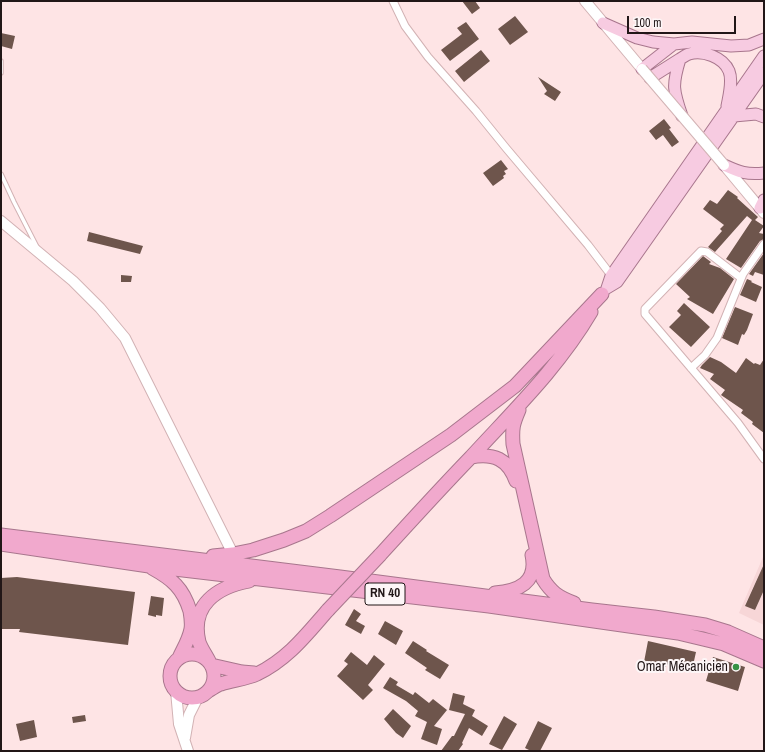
<!DOCTYPE html>
<html>
<head>
<meta charset="utf-8">
<style>
  body { margin:0 }
  #map { position:relative; width:765px; height:752px; overflow:hidden; background:#fee4e5; font-family:"Archivo Narrow",sans-serif }
  canvas { display:block }
  .frame { position:absolute; inset:0; border:2px solid #211617; pointer-events:none }
  .scale { position:absolute; left:627px; top:16px; width:109px; height:18px; box-sizing:border-box; border:2px solid #211617; border-top:0; padding-left:5px; font-size:12px; line-height:14px; white-space:nowrap; color:#211617; -webkit-text-stroke:3px #fdf6f7; paint-order:stroke }
</style>
</head>
<body>
<div id="map">
<canvas width="765" height="752"></canvas>
<div class="frame"></div>
<div class="scale">100 m</div>
</div>
<script>
const context = document.querySelector('canvas').getContext('2d');
context.lineJoin = 'round';
function fillPath(path, color) {
  context.fillStyle = color;
  context.fill(path, 'evenodd');
}
function stroke(path, color, width, dash) {
  context.strokeStyle = color;
  context.lineWidth = width;
  context.lineCap = dash ? 'butt' : 'round';
  context.setLineDash(dash || []);
  context.stroke(path);
}
function drawText(font, color, halo, rows, align = 'center') {
  context.font = font + ' "Archivo Narrow",sans-serif';
  context.lineWidth = 4;
  context.setLineDash([]);
  context.textBaseline = 'middle';
  context.strokeStyle = halo;
  context.fillStyle = color;
  for (const [text, x, y, turn = 0] of rows) {
    context.save();
    context.translate(x, y);
    context.rotate((+turn || 0) * Math.PI / 180);
    context.textAlign = isNaN(turn) ? turn : align;
    if (halo) context.strokeText(text, 0, 0);
    context.fillText(text, 0, 0);
    context.restore();
  }
}
fillPath(new Path2D(`
  M763 557 764 564 745 605 755 610 764 590V625L739 613Z`), '#f7d6d7');
fillPath(new Path2D(`
  M462 1H475L480 8 472 14Z
  M515 16 528 32 510 45 498 29Z
  M466 22 479 39 450 61 441 50 462 34 457 28Z
  M1 33 15 36 12 49 1 46Z
  M481 50 490 61 464 82 455 71Z
  M538 77 561 92 555 101 544 94 547 91Z
  M664 119 671 128 669 129 679 142 672 147 663 135 656 140 649 131Z
  M501 160 508 169 504 171 506 174 503 176 504 178 493 186 483 173Z
  M728 190 738 197 737 198 758 217 755 220 764 226 759 233 764 234V239L760 241 741 268 726 259 752 220 747 216 715 252 708 247 722 231 720 229 724 225 703 209 710 200 717 204Z
  M89 232 143 246 140 254 87 241Z
  M764 253V275L755 272 753 276 749 274Z
  M703 256 711 262 709 264 720 268 734 279 713 314 687 299 690 297 676 284Z
  M121 275 132 276 131 282H121Z
  M747 279 752 281 751 282 762 287 756 302 740 295Z
  M684 303 710 327 691 347 669 327 681 315 677 311Z
  M735 307 753 314 747 330 744 335 742 334 738 345 722 338Z
  M710 357 721 362 736 373 746 358 754 364 755 363 760 365 764 359V433L752 424 753 422 741 413 743 410 721 395 725 390 710 379 714 374 700 368 702 365Z
  M764 564V590L755 610 745 606Z
  M17 577 135 592 128 645 19 632 20 629H1V578Z
  M151 596 164 598 162 616 156 615V617L148 615Z
  M354 609 361 614 356 621 365 626 361 634 345 625Z
  M385 621 403 631 396 645 378 634Z
  M413 641 427 650 426 651 449 665 440 679 425 670 427 668 405 653Z
  M648 641 696 652 692 670 666 664V667L644 662Z
  M351 652 367 665 374 655 385 664 368 685 373 690 363 700 337 676 348 664 344 661Z
  M713 657 745 667 738 691 706 681Z
  M390 677 398 682 396 685 413 695 415 692 429 703 433 699 447 710 434 726 442 729 437 745 421 739 427 722 415 716 418 711 406 701 383 688Z
  M453 693 465 696 463 704 475 710 472 716 488 726 482 736 469 728 462 743 463 744 458 751H441L452 736H454L465 714 449 710Z
  M393 709 411 726 403 738 396 733 384 719Z
  M85 715 86 721 73 723 72 717Z
  M504 716 517 724 502 750 489 744Z
  M34 720 37 737 20 741 16 724Z
  M538 721 552 728 540 751H531L525 748Z`), '#6e554c');
const lane = new Path2D(`
  M1 61V73
  M1 174 14 202 37 247`);
const street = new Path2D(`
  M393 1 405 26 428 57 476 111 506 148 588 245 614 279
  M741 278 707 252 701 251 645 309V314L738 423 764 459
  M691 368 705 355 717 338 743 274 764 244`);
const secondary = new Path2D(`
  M585 1 642 69
  M724 165 764 213
  M1 221 73 281 100 308 125 338 233 554
  M176 691 179 724 188 751
  M185 738 189 715 198 697`);
const primary = new Path2D(`
  M603 23 637 38 653 42 674 44 692 42 731 46 749 45 764 39
  M642 69 674 44
  M650 78 680 59
  M682 116C673 90 672 85 680 59 683 57 686 55 689 54 703 50 723 57 729 71 733 81 729 95 727 106
  M734 116 756 114 764 117
  M724 165C739 172 747 175 764 173
  M760 208 764 200
  M607 288 611 276 764 56
  M607 288 617 282 764 73`);
const highway = new Path2D(`
  M519 410C513 424 512 428 513 444L543 579C551 592 558 597 574 603
  M471 457C494 453 508 459 516 481
  M1 535 340 577 592 610 654 617 705 625 728 632 764 648
  M1 544 149 566 489 606 678 633 724 644 764 661
  M380 555C410 522 440 489 471 457 514 410 558 368 591 312
  M213 556 233 554 253 550 284 540 306 531 330 516 451 435 515 386 602 294
  M152 568C172 579 183 588 190 611 191 617 192 623 191 629 189 640 183 649 179 658
  M495 593C518 591 538 583 532 555
  M170 676a22 22 0 1 1 44 0a22 22 0 1 1-44 0Z
  M209 661C206 655 201 648 199 642 190 605 217 587 249 581
  M211 665 242 672 254 673
  M208 691C212 689 217 685 221 684 234 680 246 679 257 674 288 659 306 635 328 610`);
stroke(lane, '#d2b2b4', 5.5);
stroke(street, '#d2b2b4', 9);
stroke(secondary, '#d2b2b4', 12);
stroke(primary, '#a8768d', 13);
stroke(highway, '#a8768d', 15);
stroke(lane, '#fff', 3.5);
stroke(street, '#fff', 7);
stroke(secondary, '#fff', 10);
stroke(primary, '#f7cbe1', 11);
stroke(highway, '#f1a9cd', 13);
const secondaryBridge = new Path2D(`
  M642 69 724 165`);
const highwayBridge = new Path2D(`
  M328 610 380 555`);
stroke(secondaryBridge, '#d2b2b4', 12, []);
stroke(highwayBridge, '#a8768d', 15, []);
stroke(secondaryBridge, '#fff', 10);
stroke(highwayBridge, '#f1a9cd', 13);
for (const [x, y, r, color] of [
  [736,667,4,"#369244"]
]) {
  const dot = new Path2D();
  dot.arc(x, y, r, 0, 2 * Math.PI);
  context.fillStyle = color;
  context.fill(dot);
  stroke(dot, '#fdf6f7', 1.5);
}
for (const [x, y, w] of [
  [385,594,40]
]) {
  const box = new Path2D();
  box.roundRect(x - w / 2, y - 11, w, 22, 3);
  context.fillStyle = '#fdf6f7';
  context.fill(box);
  stroke(box, '#211617', 1);
}
drawText('bold 13px', '#211617', null, [
  ["RN 40",385,594]
]);
drawText('14px', '#211617', '#fdf6f7', [
  ["Omar Mécanicien",728,667]
], 'right');
</script>
</body>
</html>
